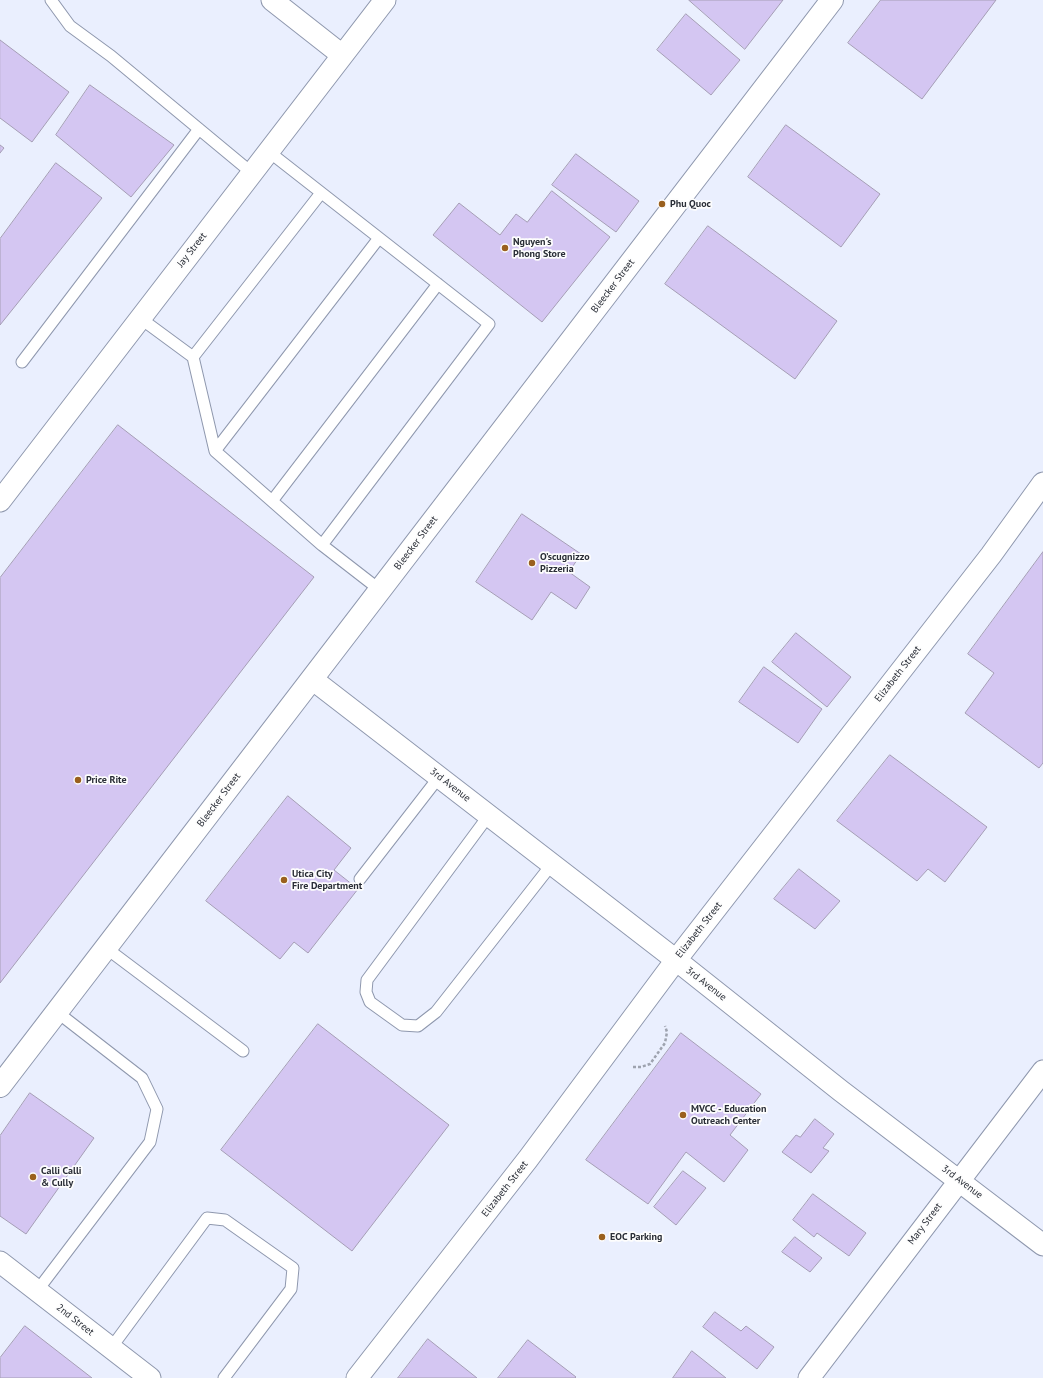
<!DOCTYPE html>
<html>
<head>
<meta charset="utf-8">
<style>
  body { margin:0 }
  canvas { display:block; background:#eaeffe }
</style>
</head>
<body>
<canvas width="1043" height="1378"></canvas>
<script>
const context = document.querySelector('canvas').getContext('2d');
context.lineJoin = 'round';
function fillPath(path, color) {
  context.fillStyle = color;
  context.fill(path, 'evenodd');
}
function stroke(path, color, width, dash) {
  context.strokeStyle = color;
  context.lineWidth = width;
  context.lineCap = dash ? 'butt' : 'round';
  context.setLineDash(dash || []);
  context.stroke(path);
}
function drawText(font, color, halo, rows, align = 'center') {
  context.font = font + ' "PT Sans",sans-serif';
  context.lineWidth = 3.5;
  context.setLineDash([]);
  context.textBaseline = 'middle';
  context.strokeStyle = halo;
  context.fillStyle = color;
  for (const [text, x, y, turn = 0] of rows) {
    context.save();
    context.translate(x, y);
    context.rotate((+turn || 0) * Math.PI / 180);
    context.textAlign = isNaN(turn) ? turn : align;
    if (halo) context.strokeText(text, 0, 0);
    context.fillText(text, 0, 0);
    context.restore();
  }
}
const building = new Path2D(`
  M689 0H783L745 49Z
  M881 0H996L922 99 848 43Z
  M686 14 740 60 711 95 657 50Z
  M0 40 69 92 32 142 0 118Z
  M90 85 174 145 131 197 56 135Z
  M786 125 880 194 841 247 748 177Z
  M0 145 4 148 0 153Z
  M576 154 639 201 616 232 552 185Z
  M56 163 102 198 0 325V239Z
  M552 191 610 237 542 322 433 235 459 203 500 235 516 214 527 222Z
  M708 226 837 321 795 379 665 284Z
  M118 425 314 577 0 983V578Z
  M522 514 581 554 569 572 590 587 576 609 551 592 532 620 476 582Z
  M1043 552V763L1039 768 965 713 994 673 968 654Z
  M796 633 851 677 827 707 772 662Z
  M764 667 822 709 798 743 739 702Z
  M890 755 987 827 945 882 928 869 917 881 837 821Z
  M288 796 351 848 334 870 358 889 308 953 294 942 280 959 206 901Z
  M799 869 840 901 815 929 774 899Z
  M318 1024 449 1125 352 1251 221 1150Z
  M681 1033 761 1094 730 1135 748 1150 724 1182 686 1152 648 1204 586 1160Z
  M30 1093 94 1138 26 1234 0 1216V1136Z
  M815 1119 834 1134 823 1148 829 1151 811 1173 782 1152 796 1135 800 1137Z
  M683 1171 706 1188 676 1225 654 1207Z
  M813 1194 866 1233 849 1256 817 1233 814 1237 793 1220Z
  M795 1237 822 1258 810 1272 782 1252Z
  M715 1312 741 1331 746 1326 774 1347 757 1369 703 1327Z
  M25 1326 92 1378H0V1358Z
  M428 1339 477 1378H398Z
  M528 1340 576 1377 575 1378H498Z
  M692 1351 726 1378H673Z`);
fillPath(building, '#d4c6f2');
stroke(building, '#a59eb5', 1);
const service = new Path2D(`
  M51 0 70 26 111 56 252 173
  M268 151 489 324 322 545 380 590
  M140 318 193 357 321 193
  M193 357 215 451 322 545
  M22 362 199 129
  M215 451 379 238
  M272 501 438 284
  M489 815 367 980 366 992 370 1002 402 1025 418 1026 436 1012 552 864
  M360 879 439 777
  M106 948 243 1051
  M37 1291 150 1142 157 1109 142 1078 57 1012
  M111 1348 207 1218 225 1220 293 1268 291 1289 224 1378`);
const minor = new Path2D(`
  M272 0 342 55
  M0 501 385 0
  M312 679 676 960 841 1091 1043 1245
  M0 1262 150 1378
  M357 1378 528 1159 676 960 991 555 1043 483
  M809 1378 1043 1071`);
const tertiary = new Path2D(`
  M0 1086 832 0`);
stroke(service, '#8f98ae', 13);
stroke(minor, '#8f98ae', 23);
stroke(tertiary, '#8f98ae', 24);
stroke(new Path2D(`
  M633 1067H641L650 1064 665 1043 667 1032 665 1026`), '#9ea3af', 2.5, [3, 2]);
stroke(service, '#fff', 11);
stroke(minor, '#fff', 21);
stroke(tertiary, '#fff', 22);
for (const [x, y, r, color] of [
  [662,204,4,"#9a601e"],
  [505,248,4,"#9a601e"],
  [532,563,4,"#9a601e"],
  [78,780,4,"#9a601e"],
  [284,880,4,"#9a601e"],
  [683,1115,4,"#9a601e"],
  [33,1177,4,"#9a601e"],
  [602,1237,4,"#9a601e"]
]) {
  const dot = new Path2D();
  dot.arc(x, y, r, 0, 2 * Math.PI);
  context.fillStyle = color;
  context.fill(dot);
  stroke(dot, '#fdfdfd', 1.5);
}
drawText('bold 10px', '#292d36', '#fdfdfd', [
  ["Phu Quoc",670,204],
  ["Nguyen's",513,242],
  ["Phong Store",513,254],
  ["O’scugnizzo",540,557],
  ["Pizzeria",540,569],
  ["Price Rite",86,780],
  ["Utica City",292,874],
  ["Fire Department",292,886],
  ["MVCC - Education",691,1109],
  ["Outreach Center",691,1121],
  ["Calli Calli",41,1171],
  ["& Cully",41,1183],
  ["EOC Parking",610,1237]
], 'left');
drawText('10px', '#292d36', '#fdfdfd', [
  ["Jay Street",192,250,-52],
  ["Bleecker Street",613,286,-53],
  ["Bleecker Street",416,543,-53],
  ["Elizabeth Street",898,674,-52],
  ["3rd Avenue",450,785,38],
  ["Bleecker Street",219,800,-53],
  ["Elizabeth Street",699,930,-52],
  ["3rd Avenue",706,984,38],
  ["3rd Avenue",962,1182,37],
  ["Elizabeth Street",505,1189,-52],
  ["Mary Street",925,1224,-53],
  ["2nd Street",75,1320,38]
]);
</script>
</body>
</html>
